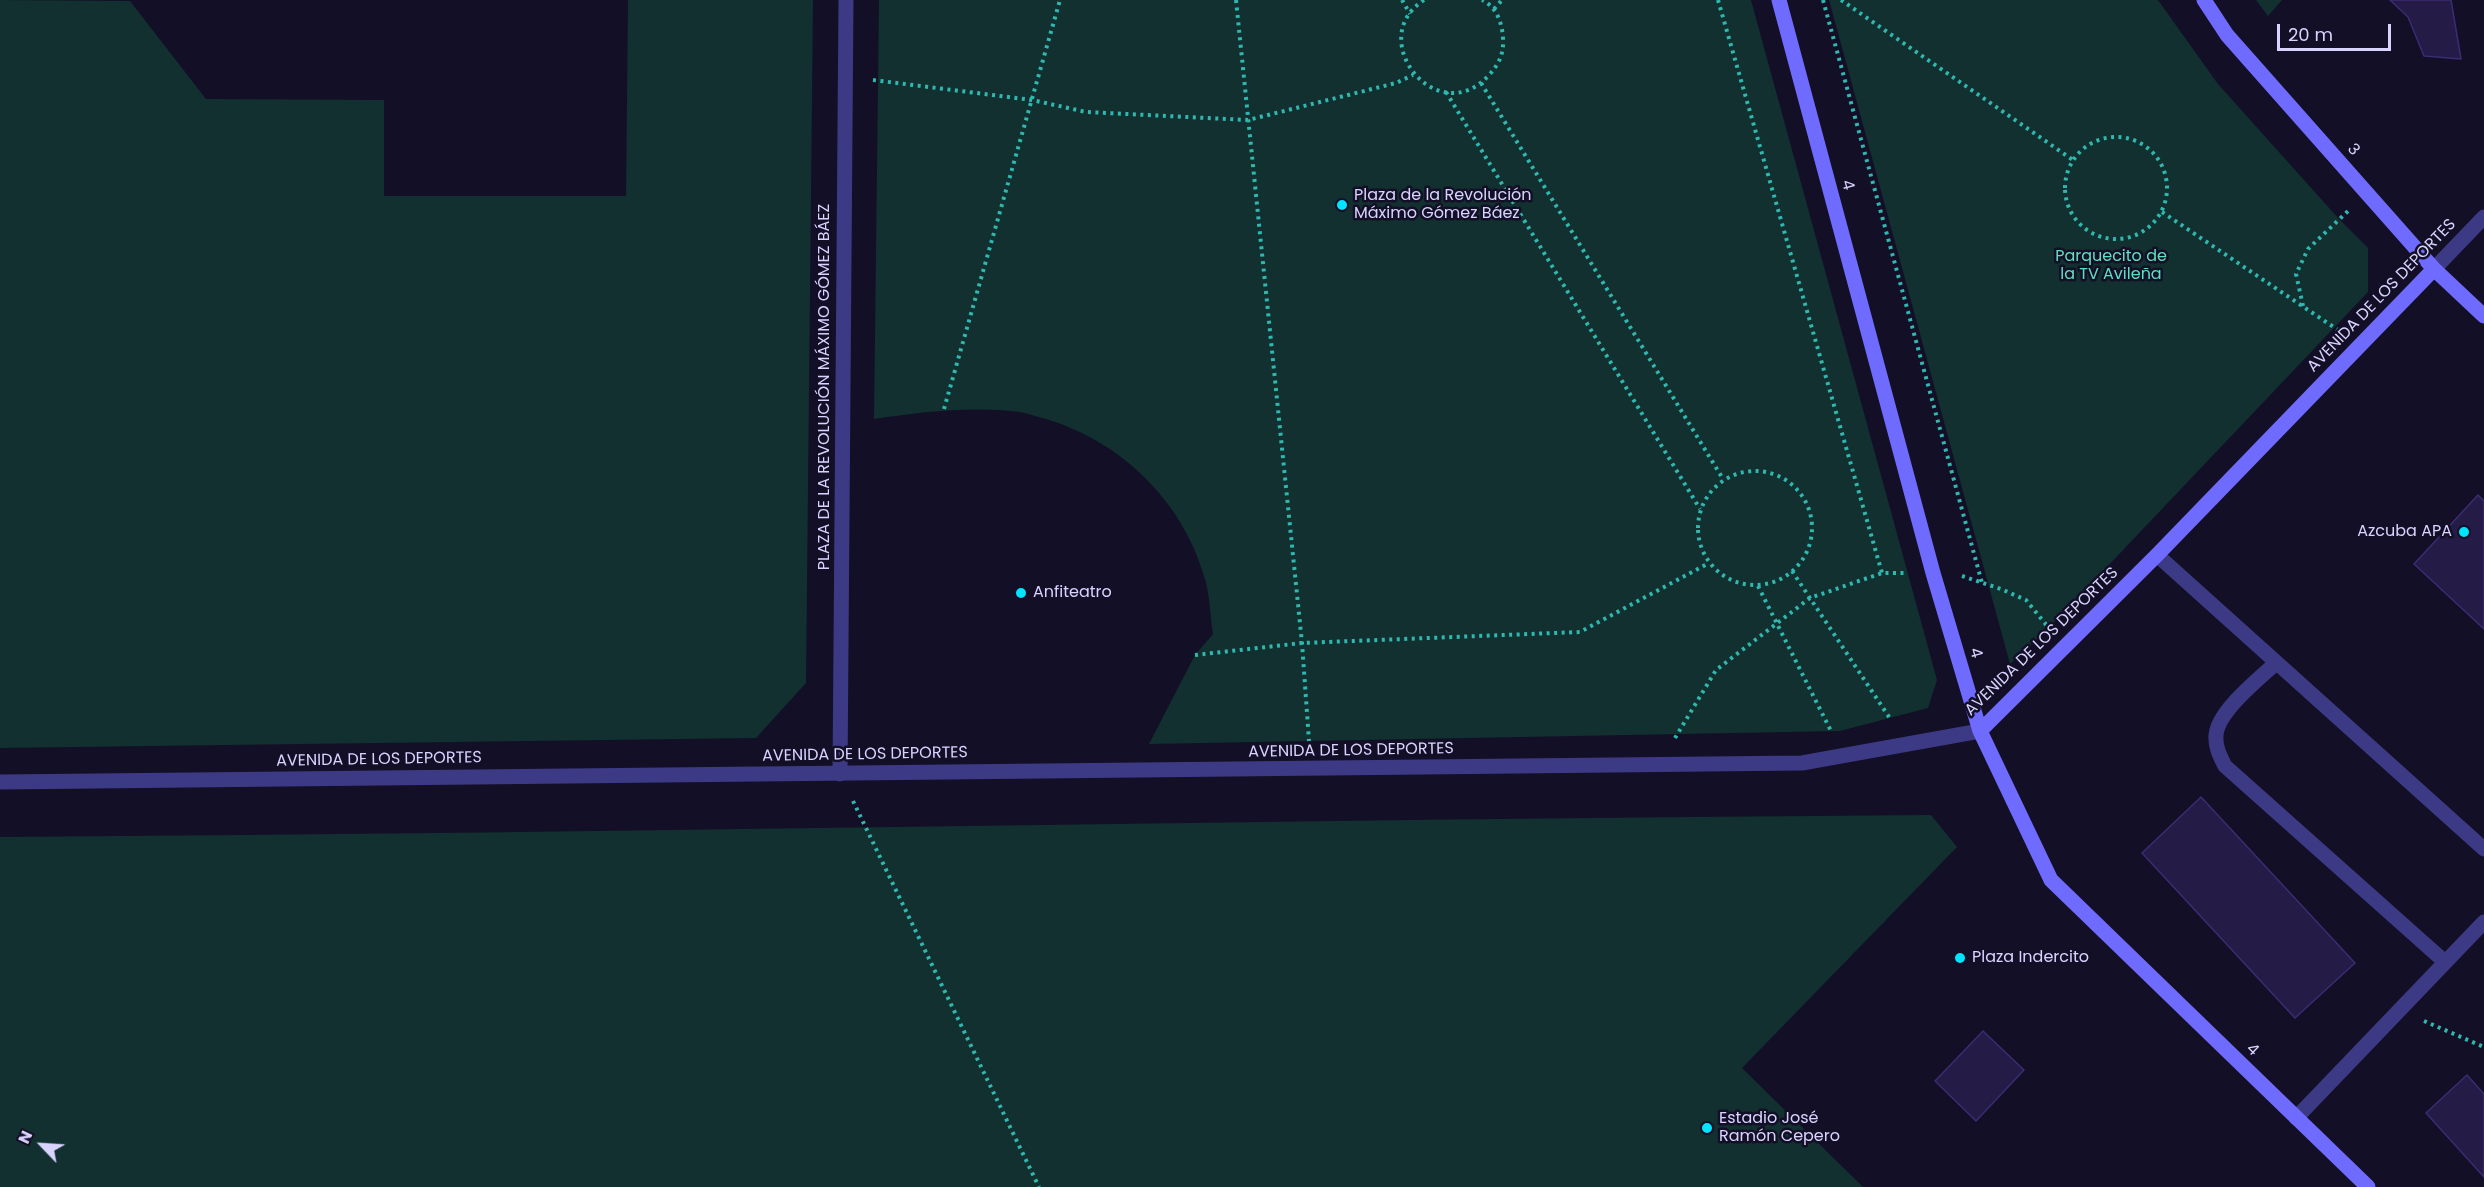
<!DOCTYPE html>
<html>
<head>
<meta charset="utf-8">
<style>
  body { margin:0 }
  #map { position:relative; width:2484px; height:1187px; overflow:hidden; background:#130f26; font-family:Poppins,sans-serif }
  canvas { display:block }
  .north { position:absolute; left:12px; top:1115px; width:60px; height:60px; -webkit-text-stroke:4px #130f26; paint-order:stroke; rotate:295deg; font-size:16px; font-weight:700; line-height:24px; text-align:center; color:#d9d4ff }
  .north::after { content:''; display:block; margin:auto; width:21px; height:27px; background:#d9d4ff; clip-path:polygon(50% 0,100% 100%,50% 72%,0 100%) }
  .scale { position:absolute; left:2277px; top:24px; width:114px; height:27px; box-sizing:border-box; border:3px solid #d9d4ff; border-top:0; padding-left:8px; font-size:18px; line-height:21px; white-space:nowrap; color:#d9d4ff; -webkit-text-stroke:4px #130f26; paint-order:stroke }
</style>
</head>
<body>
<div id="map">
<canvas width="2484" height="1187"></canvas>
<div class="north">N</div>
<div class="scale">20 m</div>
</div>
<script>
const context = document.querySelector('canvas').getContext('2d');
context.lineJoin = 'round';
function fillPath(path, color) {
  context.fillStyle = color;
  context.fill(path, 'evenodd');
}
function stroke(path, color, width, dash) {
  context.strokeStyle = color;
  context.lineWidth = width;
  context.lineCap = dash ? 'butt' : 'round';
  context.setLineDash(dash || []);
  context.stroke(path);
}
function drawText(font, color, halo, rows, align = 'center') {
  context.font = font + ' Poppins,sans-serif';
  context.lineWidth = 5;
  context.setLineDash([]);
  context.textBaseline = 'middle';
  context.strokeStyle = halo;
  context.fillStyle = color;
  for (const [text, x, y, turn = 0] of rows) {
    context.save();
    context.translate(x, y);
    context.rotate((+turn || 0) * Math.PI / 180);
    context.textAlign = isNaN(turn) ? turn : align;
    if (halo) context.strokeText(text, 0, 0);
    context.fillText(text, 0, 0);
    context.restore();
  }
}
fillPath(new Path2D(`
  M0 0 130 1 206 99 384 100V196H626L628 0H813L806 683 756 738 0 748Z
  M879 0H1751L1937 680 1928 708 1840 731 1149 744 1195 655 1213 634C1210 615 1210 594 1204 576 1182 500 1120 441 1046 419 1037 417 1028 413 1019 412 970 406 923 412 874 419Z
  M1829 0H2158L2218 84 2339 219 2368 248V292L2049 628 2010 664Z
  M2256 0H2282L2268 16Z
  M1931 815 1957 847 1742 1068 1863 1187H0V837C644 833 1287 819 1931 815Z`), '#12302f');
const building = new Path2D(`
  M2390 0H2451L2461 59 2424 56 2408 17Z
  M2478 495 2484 501V629L2414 564Z
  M2201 797 2355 963 2295 1018 2142 853Z
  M1983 1031 2024 1070 1976 1121 1935 1081Z
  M2467 1075 2484 1094V1177L2426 1113Z`);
fillPath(building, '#241b47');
stroke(building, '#3b2d73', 1.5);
stroke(new Path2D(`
  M1236 0 1302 643 1309 741
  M1402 0 1410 14
  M1424 0C1363 39 1438 132 1489 75 1499 64 1504 54 1503 38 1502 23 1497 7 1482 0
  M1718 0 1882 573
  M1823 0 1982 583
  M1841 0 2073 160
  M1494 9 1502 0
  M873 80 1032 100 1086 112 1248 120 1396 83 1413 75
  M1481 83 1723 479
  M1446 92 1700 509
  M2065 188a51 51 0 1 1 102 0a51 51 0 1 1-102 0Z
  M2162 212 2338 330
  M2303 306 2296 274 2308 249 2348 211
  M944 409 1060 0
  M1698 528a57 57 0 1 1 114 0a57 57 0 1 1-114 0Z
  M1792 571 1891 720
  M1962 576 2001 589 2026 600 2048 627
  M1758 586 1831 731
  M1195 655 1302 643 1580 632 1709 563
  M1675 738 1716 670 1810 598 1882 573H1904
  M853 801 1039 1187
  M2424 1021 2484 1047`), '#2fb8b0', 4, [3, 4.5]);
stroke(new Path2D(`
  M2157 555 2484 849
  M2276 663C2259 679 2218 711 2216 735 2215 747 2220 756 2225 766L2445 962
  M2296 1118 2484 922`), '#3d3a85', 15);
stroke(new Path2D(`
  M840 774 846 0`), '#3d3a85', 15);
stroke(new Path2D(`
  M2434 269 2484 217
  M0 782 1802 763 1980 731`), '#3d3a85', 15);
stroke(new Path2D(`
  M1779 0 1933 573 1980 731 2051 880 2368 1187
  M2204 0 2227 35 2434 269 2484 316
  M1980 731 2157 555 2434 269`), '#6f6bff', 15);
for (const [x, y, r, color] of [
  [1342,205,6,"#00e5ff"],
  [2464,532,6,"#00e5ff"],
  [1021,593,6,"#00e5ff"],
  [1960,958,6,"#00e5ff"],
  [1707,1128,6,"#00e5ff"]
]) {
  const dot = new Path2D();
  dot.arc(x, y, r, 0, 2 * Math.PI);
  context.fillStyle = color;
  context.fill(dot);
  stroke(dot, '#130f26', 2);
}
drawText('16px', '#d9d4ff', '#130f26', [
  ["3",2353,150,48],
  ["4",1847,185,75],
  ["AVENIDA DE LOS DEPORTES",2382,296,-46],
  ["PLAZA DE LA REVOLUCIÓN MÁXIMO GÓMEZ BÁEZ",825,387,-90],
  ["AVENIDA DE LOS DEPORTES",2042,642,-44],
  ["4",1975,653,74],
  ["AVENIDA DE LOS DEPORTES",1351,751,-1],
  ["AVENIDA DE LOS DEPORTES",865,755,-1],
  ["AVENIDA DE LOS DEPORTES",379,760,-1],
  ["4",2252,1050,44]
]);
drawText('16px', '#d9d4ff', '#130f26', [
  ["Plaza de la Revolución",1354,196],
  ["Máximo Gómez Báez",1354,214],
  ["Azcuba APA",2452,532,"right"],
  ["Anfiteatro",1033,593],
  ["Plaza Indercito",1972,958],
  ["Estadio José",1719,1119],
  ["Ramón Cepero",1719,1137]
], 'left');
drawText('16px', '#5fe0c0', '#130f26', [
  ["Parquecito de",2111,257],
  ["la TV Avileña",2111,275]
]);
</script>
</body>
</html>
